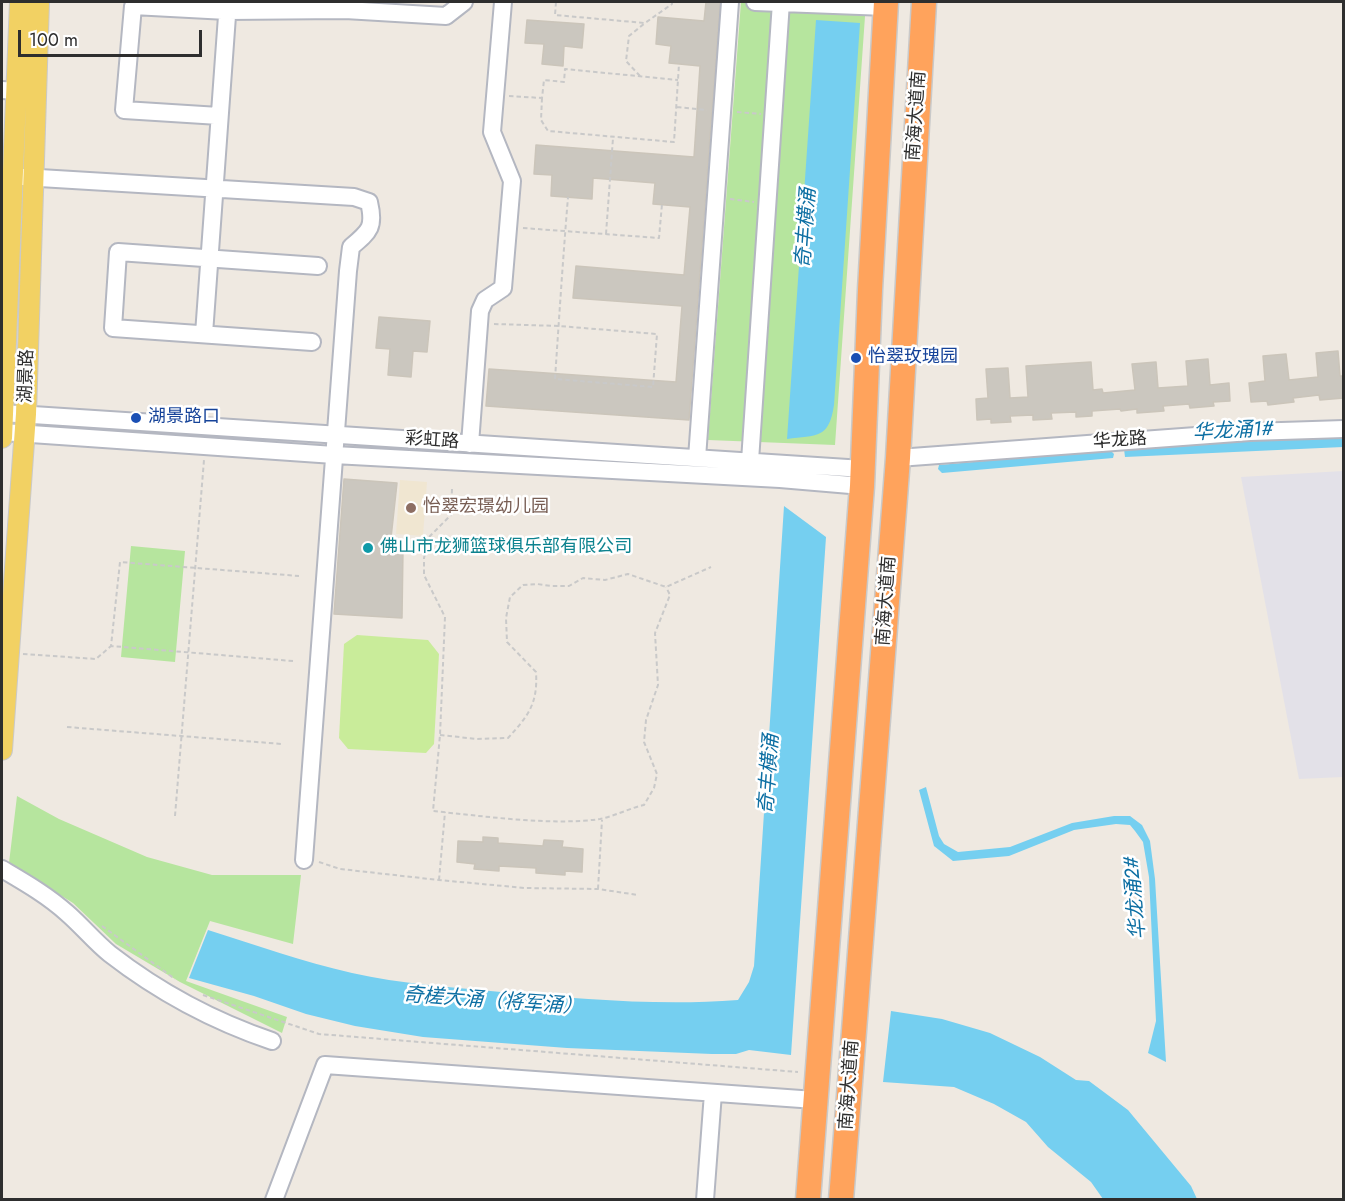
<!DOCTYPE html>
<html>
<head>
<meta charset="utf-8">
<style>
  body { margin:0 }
  #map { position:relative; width:1345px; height:1201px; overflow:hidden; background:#efe9e1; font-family:Jost,sans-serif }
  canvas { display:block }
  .frame { position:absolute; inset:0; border:3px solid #2e2e2e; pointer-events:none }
  .scale { position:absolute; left:18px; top:30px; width:184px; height:27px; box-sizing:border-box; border:3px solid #2e2e2e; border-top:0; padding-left:8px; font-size:18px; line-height:21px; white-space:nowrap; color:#2e2e2e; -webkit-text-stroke:4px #fff; paint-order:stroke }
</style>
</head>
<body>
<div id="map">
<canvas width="1345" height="1201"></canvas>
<div class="frame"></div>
<div class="scale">100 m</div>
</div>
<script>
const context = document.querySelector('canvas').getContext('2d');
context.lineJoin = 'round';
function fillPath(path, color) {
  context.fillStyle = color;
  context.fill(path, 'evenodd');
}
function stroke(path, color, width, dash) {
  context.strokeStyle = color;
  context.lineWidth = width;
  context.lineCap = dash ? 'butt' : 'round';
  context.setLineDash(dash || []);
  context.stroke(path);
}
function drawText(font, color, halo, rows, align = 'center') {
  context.font = font + ' Jost,"Noto Sans SC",sans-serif';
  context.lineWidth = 5;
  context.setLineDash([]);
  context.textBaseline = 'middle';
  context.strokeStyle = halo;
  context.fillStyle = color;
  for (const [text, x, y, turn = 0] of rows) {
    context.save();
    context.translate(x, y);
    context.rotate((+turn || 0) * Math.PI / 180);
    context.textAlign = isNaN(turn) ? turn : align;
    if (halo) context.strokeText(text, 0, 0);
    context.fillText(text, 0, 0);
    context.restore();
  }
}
fillPath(new Path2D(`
  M1343 471V777L1299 779 1241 477Z`), '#e3e1e8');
fillPath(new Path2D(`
  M400 480 427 482 423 536 396 534Z`), '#f0e6d1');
fillPath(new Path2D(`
  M741 2H866L835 445 708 440Z
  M131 546 185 551 175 662 121 657Z
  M17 796 59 819 147 857 212 875H301L293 944 210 921 186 981 287 1017 282 1033 180 982 116 944 73 903 9 863Z`), '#b6e59e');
fillPath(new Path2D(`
  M357 635 428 640 439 654 434 744 426 753 348 749 339 738 344 644Z`), '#c9ec9a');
fillPath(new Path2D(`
  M816 20 860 23 834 405C829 439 817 435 787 439Z
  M1343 435V447L1125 457 1124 449Z
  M1110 450 1114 454 1113 458 942 473 938 469 939 465Z
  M784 506 826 537 791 1055 749 1050 736 1054H712L567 1048 423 1037 355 1026 306 1014 254 996 189 978 208 930C256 945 303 962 352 973 401 984 451 987 501 992 580 999 660 1006 738 1000L749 982 754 966Z
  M926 787 939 836 944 844 958 852 1010 847 1072 823 1114 816H1130L1142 825 1150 841 1155 879 1166 1062 1148 1053 1156 1021 1149 877 1143 842 1135 831 1130 825 1116 824 1074 830 1009 856 953 861 934 846 919 790Z
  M891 1011 942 1019 990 1033 1040 1057 1076 1080 1089 1081 1128 1110 1191 1186 1197 1199H1103L1091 1182 1048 1147 1026 1122 994 1104 954 1087 883 1082Z`), '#75cff0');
const building = new Path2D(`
  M706 2H720L689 420 486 406 489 369 676 382 682 306 573 298 576 266 684 275 690 207 653 204 655 183 593 178 592 199 551 196 552 175 534 174 536 145 694 157 700 66 669 63 671 46 656 44 658 17 704 21Z
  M527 20 584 24 582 48 564 46 563 66 542 64 544 44 525 43Z
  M379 317 430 321 427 352 413 351 411 377 388 375 390 349 376 348Z
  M1338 351 1340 376H1344V398L1320 400 1319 395 1293 398 1294 402 1268 405 1267 401 1251 402 1249 383 1265 381 1263 356 1286 354 1289 380 1318 377 1316 353Z
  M1208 359 1210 385 1229 383 1230 401 1213 402 1214 406 1190 408 1189 404 1163 406 1164 411 1137 413V409L1121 411 1120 409 1092 411V416L1076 417V412L1051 413 1052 419 1033 420V415L1010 416 1011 422 991 423V419L977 420 976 399 988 398 986 369 1008 368 1010 398 1028 397 1026 366 1091 362 1093 390 1102 389 1103 393 1135 390 1132 364 1156 362 1158 388 1188 386 1186 361Z
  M344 479 397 483 390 547 403 549 402 618 334 614Z
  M483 837 498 838V843L543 846 544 840 563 841 562 847 583 849 582 872 565 871V875L536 873V868L499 866V871L474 869 475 864 457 862 458 841 483 842Z`);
fillPath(building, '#cbc7bf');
stroke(building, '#cbc5ba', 1.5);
const minor = new Path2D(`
  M755 2 886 7
  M2 90 17 91
  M219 116 124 110 133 6 227 11 345 10 446 16 464 2
  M23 177 354 197 369 202C375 227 370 231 351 247L348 271 304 860
  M204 334 228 2
  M312 342 113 328 118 252 318 266
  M2 413 863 469
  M2 432 334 455 780 479 862 486
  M470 444 480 311 485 300 503 288 512 181 492 132 503 2
  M697 458 730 2
  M898 458 1250 432 1344 429
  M750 461 781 2
  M2 869C24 882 47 895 67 913 82 926 95 942 110 954 159 992 213 1021 272 1041
  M274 1200 325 1065 815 1100
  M705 1200 713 1093`);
const major = new Path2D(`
  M2 438 20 2
  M2 750 26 414 39 2`);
const highway = new Path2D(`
  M808 1200 862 486 870 290 886 2
  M841 1200 898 458 924 2`);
stroke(minor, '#b4b7c1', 20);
stroke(major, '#c9c9c9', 22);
stroke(highway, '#c9c9c9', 27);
stroke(new Path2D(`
  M556 2 555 15 645 23 672 4V2
  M640 76 626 61 629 36 645 23
  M509 96 542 98 544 80 564 82 565 69 678 80
  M542 98 541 120 548 131 674 142 679 64
  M677 107 707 110
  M737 112 761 114
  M730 199 754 202
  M523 228 659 238 662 204
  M606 234 613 138
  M494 324 559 326 657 334 653 387 555 379C559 319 563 258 568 197
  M452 489 451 515 430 536 424 558V575L445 617 440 735 433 811C482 816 552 826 600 819 615 816 630 808 644 805L654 788 657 774 644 742 646 720 658 685 655 633 670 595 666 587
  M23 654 96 659 111 646
  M293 661 111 646 120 562 299 576
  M67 727 282 744
  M440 735 477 739 508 738C528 716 538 704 536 672L507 642 506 618 510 597 523 585 537 584 551 586H569L583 578 605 580 628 574 666 587 711 567
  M175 816 204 460
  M319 862 340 869 439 880 525 888 598 889 638 895
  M439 880 445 812
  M598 889 602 820
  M102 926 175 979
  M203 995 319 1034 798 1072`), '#c9c9c9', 2, [4.5, 3]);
stroke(minor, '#fff', 16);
stroke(major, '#f2d163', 20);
stroke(highway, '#ffa35c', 24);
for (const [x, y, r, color] of [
  [856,358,6,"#1a4fb4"],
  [136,418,6,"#1a4fb4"],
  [411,508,6,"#8d6e63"],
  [368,548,6,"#0f9aa8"]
]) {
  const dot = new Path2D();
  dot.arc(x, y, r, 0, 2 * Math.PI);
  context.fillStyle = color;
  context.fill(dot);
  stroke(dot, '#fff', 2);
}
drawText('18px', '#2e2e2e', '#fff', [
  ["南海大道南",917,116,-86],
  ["湖景路",27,376,-88],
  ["彩虹路",432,441,4],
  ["华龙路",1120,441,-4],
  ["南海大道南",887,601,-86],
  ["南海大道南",850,1085,-86]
]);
drawText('18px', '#164399', '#fff', [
  ["怡翠玫瑰园",868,358],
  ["湖景路口",148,418]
], 'left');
drawText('18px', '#785e54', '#fff', [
  ["怡翠宏璟幼儿园",423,508]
], 'left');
drawText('18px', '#0d838f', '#fff', [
  ["佛山市龙狮篮球俱乐部有限公司",380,548]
], 'left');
drawText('italic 20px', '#0d6fa3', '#fff', [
  ["奇丰横涌",807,228,-86],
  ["华龙涌1#",1233,432,-3],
  ["奇丰横涌",770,774,-86],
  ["华龙涌2#",1136,898,-95],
  ["奇槎大涌（将军涌）",493,1002,4]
]);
</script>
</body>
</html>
